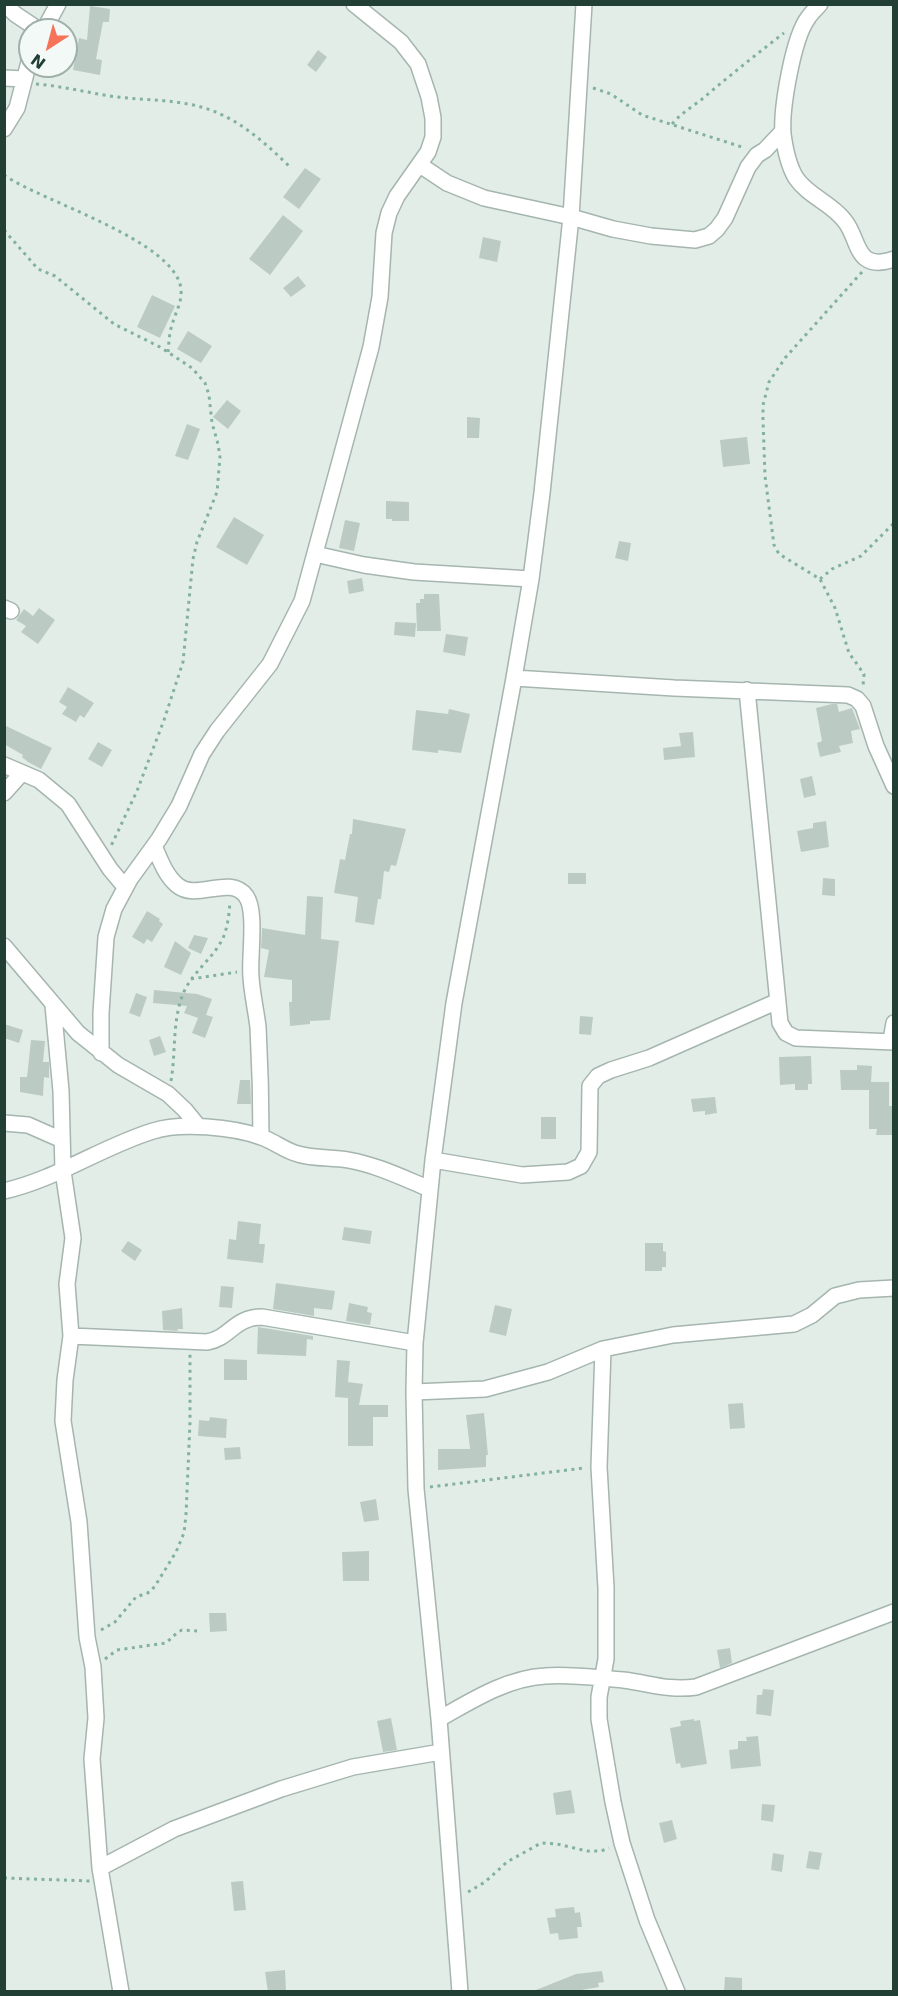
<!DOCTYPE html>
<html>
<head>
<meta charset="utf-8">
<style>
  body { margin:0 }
  #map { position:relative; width:898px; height:1996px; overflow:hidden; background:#e3ede8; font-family:"DejaVu Sans",sans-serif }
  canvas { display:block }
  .frame { position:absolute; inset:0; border:6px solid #223f35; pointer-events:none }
  .north { position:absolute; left:18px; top:18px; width:60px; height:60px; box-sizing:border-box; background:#f3f9f6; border:2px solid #9fafa9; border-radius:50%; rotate:216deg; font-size:16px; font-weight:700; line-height:24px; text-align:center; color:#223f35 }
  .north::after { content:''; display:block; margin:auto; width:21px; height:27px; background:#f57459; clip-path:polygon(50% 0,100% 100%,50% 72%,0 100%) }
</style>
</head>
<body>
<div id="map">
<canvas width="898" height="1996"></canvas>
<div class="frame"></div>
<div class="north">N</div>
</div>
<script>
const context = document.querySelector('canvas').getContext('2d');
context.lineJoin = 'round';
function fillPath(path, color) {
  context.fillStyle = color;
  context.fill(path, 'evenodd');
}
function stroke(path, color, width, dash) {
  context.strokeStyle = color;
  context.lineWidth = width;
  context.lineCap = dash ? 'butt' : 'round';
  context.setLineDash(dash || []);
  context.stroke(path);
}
fillPath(new Path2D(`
  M90 6 110 9 109 22H103L96 59 102 60 100 75 73 70 79 38 87 40Z
  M318 50 327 57 316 72 307 65Z
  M305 168 321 179 299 209 283 197Z
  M283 215 303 231 270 275 249 259Z
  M483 237 501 241 497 262 479 258Z
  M298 276 306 286 291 297 283 288Z
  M152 295 175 306 160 338 137 327Z
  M188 331 212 346 201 363 177 349Z
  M227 400 241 411 228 429 213 417Z
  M467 417 480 418 479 438H467Z
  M187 424 200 429 188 460 175 456Z
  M747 437 750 464 723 467 720 440Z
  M386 501 409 502V521H392V519H386Z
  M234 517 264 535 247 565 216 547Z
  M345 520 360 523 354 551 339 548Z
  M619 541 631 543 628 561 615 558Z
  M362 578 364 591 349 594 347 581Z
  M424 594H439L441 631H417L416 603H420V599H424Z
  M39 608 55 620 38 644 21 632 26 626 16 620 24 609 33 616Z
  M395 622 416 623 415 637 394 635Z
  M446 634 468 637 465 656 443 652Z
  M68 687 94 703 84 718 80 715 76 722 62 714 67 707 59 702Z
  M832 704H837L839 712 852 708 860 729 851 731 853 743 839 746 841 752 820 757 817 743 822 741 816 708Z
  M449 709 470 714 461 753 438 750V753L412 750 416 710 448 714Z
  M4 725 52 748 41 769 28 762 22 757 23 755 4 744Z
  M693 732 695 757 664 760 663 748 681 746 679 733Z
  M98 742 112 750 102 767 88 759Z
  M812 776 816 795 804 798 800 779Z
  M353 819 406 829 396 866 391 865 389 872 384 871 381 899H378L374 925 355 922 358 897 334 893 340 859 345 860 350 834H352Z
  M826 821 829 847 801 852 797 831 813 828V823Z
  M568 873H586V884H568Z
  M823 878 835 879V896L822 895Z
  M307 896 323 897 321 939 339 941 330 1020 310 1021V1024L290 1026 289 1002H292V980L264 977 269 950 261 948 262 930V928L305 935Z
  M147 911 160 919 159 921 163 924 152 942 147 939 144 944 132 937Z
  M194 935 208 938 201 954 188 948Z
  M175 941 191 953 181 975 164 967Z
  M154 990 197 994 212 999 206 1015 213 1017 205 1038 192 1033 198 1018 184 1013 187 1006 153 1003Z
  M136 993 147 997 140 1017 129 1013Z
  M580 1016 593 1017 591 1035 579 1034Z
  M4 1024 23 1030 19 1043 4 1038Z
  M160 1036 166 1052 154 1056 149 1040Z
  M31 1040 45 1041 43 1062H49V1078L44 1077 43 1096 20 1092V1077H27Z
  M811 1056 812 1084H808V1090H795V1084L780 1085 779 1057Z
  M857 1065 872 1066 871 1082H889V1106H894V1135H876L877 1129H869V1090H841L840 1070H857Z
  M240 1080H250L251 1104H237Z
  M715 1097 717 1113 705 1115V1111L693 1112 691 1099Z
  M541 1117H556V1139H541Z
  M238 1221 261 1224 259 1244H265L263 1263 227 1259 229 1239 236 1240Z
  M344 1227 372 1231 370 1244 342 1240Z
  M128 1241 142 1250 135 1261 121 1251Z
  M645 1243H663V1251L666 1252V1267H662V1271H645Z
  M276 1283 335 1291 332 1310 314 1308V1316L273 1309Z
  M221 1286 234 1287 232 1308 219 1307Z
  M349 1303 368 1307 367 1312 372 1313 370 1325 346 1321Z
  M495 1305 512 1309 506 1336 489 1332Z
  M182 1308 183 1329H177L178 1331 163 1330 162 1311Z
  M258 1327 313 1336V1340L307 1339 306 1356 257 1354Z
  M224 1359 247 1360V1380H224Z
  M337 1360 350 1361 348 1382 363 1384 359 1405H388V1417H373V1446H348V1398L335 1397Z
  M743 1403 745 1428 730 1429 728 1404Z
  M484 1413 488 1455H486V1467L438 1470V1449H470L466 1415Z
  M210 1417 227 1419 226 1438 198 1436 199 1420 209 1421Z
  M240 1447 241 1459 225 1460 224 1448Z
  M376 1499 379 1520 364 1522 360 1502Z
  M369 1551V1581H343L342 1552Z
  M209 1613H226L227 1631 210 1632Z
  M730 1648 732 1663 720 1668 717 1650Z
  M763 1689 774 1690 771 1716 756 1714 757 1695H762Z
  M391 1718 397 1750 383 1752 377 1721Z
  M694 1719V1721L700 1720 707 1764 681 1768 680 1763 676 1764 670 1728 681 1726 680 1721Z
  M758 1736 761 1766 731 1769 729 1750 738 1749V1741H747L746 1737Z
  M571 1790 575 1813 556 1815 553 1793Z
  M762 1804 775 1805 773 1822 761 1820Z
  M672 1820 677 1839 664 1843 659 1823Z
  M809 1851 822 1853 819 1870 806 1868Z
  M773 1853 784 1855 782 1872 771 1870Z
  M243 1881 246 1910 234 1911 231 1882Z
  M574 1907 575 1913 580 1912 582 1927H577L578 1938 559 1940 558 1933 550 1934 547 1918 556 1917 555 1909Z
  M285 1970 286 1992H268L265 1972Z
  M602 1971 604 1982 598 1983 599 1987 570 1992H536V1990L576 1974Z
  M725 1977 742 1978V1992H724Z`), '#bbcbc3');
const minor = new Path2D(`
  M5 4 15 14 39 30
  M820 4C816 9 811 13 808 18 793 38 781 109 783 134 785 149 788 165 796 178 808 196 831 203 844 220 860 238 854 273 894 259
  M44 30 58 4
  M4 78 24 79
  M4 129 17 108 30 58
  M420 165 447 183 484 198 571 217 613 229 651 236 695 240 709 236 717 229 725 218 748 167 757 155 765 150 783 131
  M315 554 364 565 414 572 531 579
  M4 608 11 611
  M514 678 674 688 848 695 857 699 863 706 876 746 894 786
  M747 690 780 1023 786 1033 796 1038 894 1042
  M4 765 39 780 68 804 110 869 125 887
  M4 793 22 773
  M154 846C160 859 165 875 177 885 197 902 229 874 246 896 257 911 249 958 251 977 252 994 256 1010 258 1027 260 1064 261 1100 261 1137
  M4 946 78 1033 118 1065 168 1094 185 1110 198 1126
  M53 1005 61 1091 63 1171 73 1238 67 1284 71 1336 65 1380 63 1421 79 1522 87 1637 93 1667 96 1718 92 1759 100 1868 121 1992
  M894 1023 892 1034 894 1038
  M101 1053V1013L106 937 114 909 130 879 159 839 179 806 202 754 217 731 270 664 302 601 371 347 380 297 384 233 389 213 397 196 428 152 433 137V118L429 97 418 64 401 42 354 4
  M4 1123 28 1125 62 1140
  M433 1160 522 1175 568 1172 581 1166 589 1152 590 1086 598 1076 611 1070 649 1058 778 1001
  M4 1191C57 1179 101 1147 153 1131 181 1122 233 1127 261 1137 274 1141 285 1151 298 1154 315 1159 332 1157 348 1160 377 1165 403 1178 430 1189
  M71 1336 207 1342C229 1339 234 1317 262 1317L415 1343
  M603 1349 599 1467 606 1588V1659L599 1697V1719L613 1802 622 1843 647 1920 677 1992
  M414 1392 485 1389 548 1372 603 1349 673 1335 794 1324 812 1315 835 1296 859 1290 894 1288
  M439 1719C471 1701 507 1678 545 1676 570 1674 598 1678 623 1680 649 1683 668 1691 696 1687L894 1612
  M100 1868 174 1829 281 1789 353 1767 441 1752
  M460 1992 439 1719 416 1489 414 1392 415 1343 433 1160 454 1003 514 678 531 579 542 493 571 217 584 4`);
stroke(minor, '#a5b5af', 18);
stroke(new Path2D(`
  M36 84C61 86 85 92 110 96 136 100 162 99 188 104 230 111 260 138 289 166
  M593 88 611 94 642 115 745 148
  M672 124C683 111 696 105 708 94 733 73 758 53 784 33
  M4 175C40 201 178 241 181 290 182 303 175 313 172 325 169 334 169 343 168 352
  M4 230 38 269 55 276 114 324 160 347 192 368 205 383 209 395 212 423 218 444 220 457 217 492 197 542 193 559 183 662 164 720 137 791 111 846
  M862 272 785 358 769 382 763 405V419L765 476 774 545 779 554 820 579 835 608 849 653 864 674 863 686
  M820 579 832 569 861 556 894 523
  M191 979 237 972
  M171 1081C176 1052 172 1022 183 994 192 972 213 959 223 938 228 926 229 914 230 902
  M430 1487 584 1468
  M101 1630 115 1622 136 1597 150 1592 155 1586 176 1552 184 1533 186 1515 190 1422V1354
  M105 1659 117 1650 166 1643 178 1632 182 1630 197 1631
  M4 1878 90 1881
  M468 1892 485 1882 507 1862 541 1843 557 1844 587 1851H601L609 1848`), '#82b19f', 3, [3, 4.5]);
stroke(minor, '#fff', 15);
</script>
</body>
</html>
